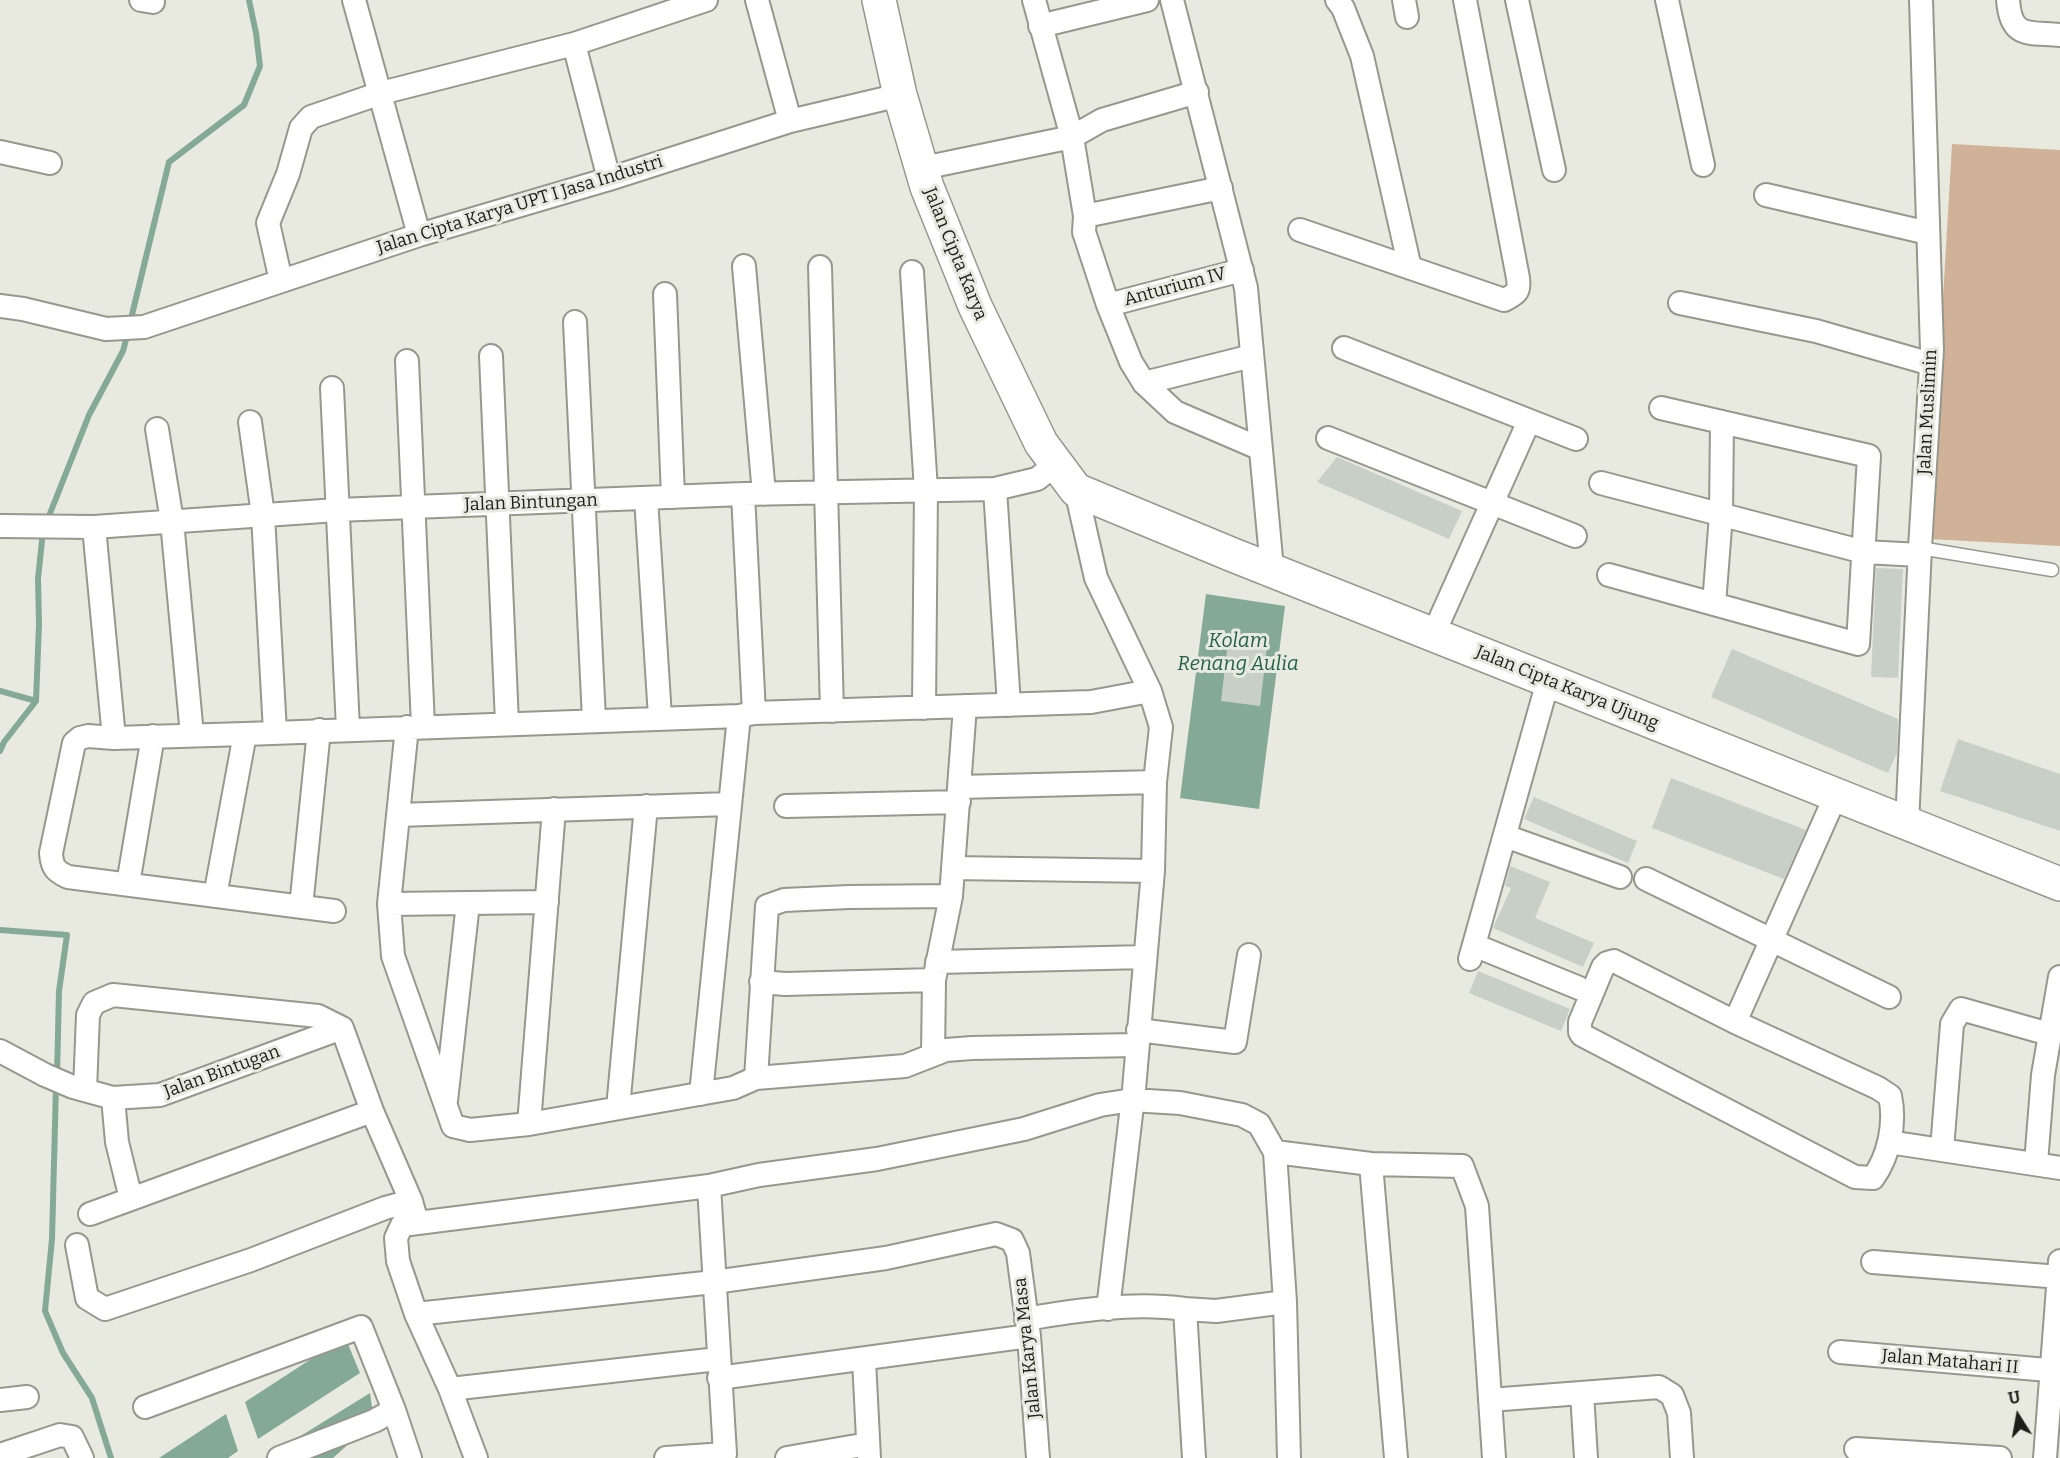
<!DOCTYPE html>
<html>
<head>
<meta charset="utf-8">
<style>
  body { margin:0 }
  #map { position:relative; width:2060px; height:1458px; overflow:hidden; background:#e8eadf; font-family:Bitter,serif }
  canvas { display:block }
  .north { position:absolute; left:1988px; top:1386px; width:60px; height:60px; -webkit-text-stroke:4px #e8eadf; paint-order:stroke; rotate:349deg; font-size:16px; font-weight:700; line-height:24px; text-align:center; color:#1d1e1a }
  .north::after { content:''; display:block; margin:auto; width:21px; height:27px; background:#1d1e1a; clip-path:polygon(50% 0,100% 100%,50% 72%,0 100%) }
</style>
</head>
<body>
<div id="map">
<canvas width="2060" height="1458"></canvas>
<div class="north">U</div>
</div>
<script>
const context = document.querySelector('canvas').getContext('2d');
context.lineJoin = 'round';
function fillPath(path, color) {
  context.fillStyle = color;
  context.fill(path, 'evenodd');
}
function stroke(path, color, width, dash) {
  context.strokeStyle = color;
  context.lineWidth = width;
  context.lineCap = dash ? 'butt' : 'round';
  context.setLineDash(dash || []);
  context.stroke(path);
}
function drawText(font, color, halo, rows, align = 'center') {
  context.font = font + ' Bitter,serif';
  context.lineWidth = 6;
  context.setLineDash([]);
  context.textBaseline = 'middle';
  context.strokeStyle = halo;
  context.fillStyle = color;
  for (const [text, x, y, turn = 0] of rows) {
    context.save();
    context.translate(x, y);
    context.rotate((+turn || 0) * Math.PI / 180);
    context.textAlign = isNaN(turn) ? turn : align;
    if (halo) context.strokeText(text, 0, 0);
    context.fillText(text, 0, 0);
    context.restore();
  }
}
fillPath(new Path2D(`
  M1952 144 2060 150V546L1929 539Z`), '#d0b299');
fillPath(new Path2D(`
  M1206 594 1285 606 1259 809 1180 798Z
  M345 1337 360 1373 258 1439 245 1402Z
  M370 1393 374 1421 333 1458H265Z
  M226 1414 238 1451 228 1458H159Z`), '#84a996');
stroke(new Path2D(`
  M130 323 169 162 244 105 260 66 256 33 249 0
  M47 521 89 415 123 351 128 332
  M0 691 36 701 4 742 0 751
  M36 701 39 624 38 579 43 531
  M0 930 67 935 59 991 57 1076
  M56 1086 52 1239 45 1311 63 1353 92 1398 111 1458`), '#84a996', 6);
fillPath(new Path2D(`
  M1337 457 1462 511 1449 539 1317 482Z
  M1876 568 1903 569 1898 678 1871 677Z
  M1229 634 1268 639 1260 706 1221 701Z
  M1732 649 1898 719 1897 753 1888 773 1711 697Z
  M1958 739 2060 774V831L1940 791Z
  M1671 778 1806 830 1784 879 1652 828Z
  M1534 797 1637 841 1628 863 1524 819Z
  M1510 866 1550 882 1535 918 1594 943 1583 967 1493 928 1511 888 1505 886Z
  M1478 971 1570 1009 1561 1031 1469 993Z`), '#c8cfc6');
const lane = new Path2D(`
  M1920 548 2052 570`);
const street = new Path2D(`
  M141 0 153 2
  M354 0 419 235
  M757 0 790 121
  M1034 0 1072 137 1085 216 1084 232 1108 305 1131 362 1144 383 1175 412 1261 449
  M1172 0 1246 288 1271 558
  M1337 0 1343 8 1362 56 1410 268
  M1404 0 1407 17
  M1517 0 1554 170
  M1667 0 1703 165
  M2008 0C2011 39 2028 32 2060 35
  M1040 26 1147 0
  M574 44 609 179
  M0 152 50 163
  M923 168 1072 137 1102 120 1197 92
  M1766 195 1928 233
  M1085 216 1221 188
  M1300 230 1504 300C1516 294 1520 292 1518 278L1465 0
  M744 266 764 494
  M820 267 832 711
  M912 272 926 490 924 708
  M281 281 268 223 288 174 301 128 311 117 381 93 574 44 706 0
  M665 294 673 497
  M1680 303 1816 331 1931 364
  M1108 305 1242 270
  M0 306 23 309 106 329 144 327 419 235 609 179 790 121 900 95
  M575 322 594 720
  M1344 348 1576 439
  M491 356 507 723
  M407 361 423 726
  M1144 383 1252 356
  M332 388 348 729
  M250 422 263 515 275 732
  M157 429 172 521 192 735
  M1328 438 1575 536
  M1601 483 1864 552 1920 555
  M995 489 1009 705
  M1076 490 1096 578 1150 691 1161 727 1155 782 1153 871 1134 1089 1108 1309
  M743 494 754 713
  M646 498 660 717
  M0 526 94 527 337 510 743 494 995 489 1037 479 1056 464
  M94 527 114 738
  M1609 575 1858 644 1869 456 1661 408
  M1714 604 1721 515 1722 422
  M1433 635 1529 421
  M407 727 389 904 393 956 453 1126 470 1130 529 1124 733 1088 756 1078 905 1066 946 1050 972 1048 1137 1045
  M959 787 1155 782
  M786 806 959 802
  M398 815 729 804
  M1907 824 1920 548 1932 350 1921 0
  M1505 836 1620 877
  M953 868 1153 871
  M1646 879 1889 997
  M128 884 153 736
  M215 896 245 734
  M389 904 547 902
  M301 907 319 730
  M334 911 68 877C55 871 52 867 51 853L74 743 80 738 88 736 114 738 245 734 739 716 754 713 1091 702 1150 691
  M1474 945 1579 988
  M1470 959 1548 681
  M1614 961 1735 1022 1878 1088 1890 1096C1896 1123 1889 1156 1873 1178L1855 1177 1582 1035 1580 1032V1022L1603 967 1607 963Z
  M937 962 1145 957
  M761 982 785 984 934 980
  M1735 1022 1836 795
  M1138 1030 1235 1042 1249 955
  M0 1051 45 1075 73 1087 113 1098 160 1095 342 1028
  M933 1055 934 980 951 896 965 706
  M756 1078 767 906 784 900 849 897 951 896
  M85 1090 88 1015 94 1003 113 995 318 1016 342 1028 372 1111 411 1201 417 1223
  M701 1094 739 716
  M113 1098 117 1142 131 1199
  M446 1101 468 903
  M618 1108 646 806
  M529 1124 554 809
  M1889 1142 2060 1168
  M1942 1149 1952 1024 1961 1009 2049 1034
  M1275 1152 1371 1164 1462 1166 1477 1206 1494 1458
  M2036 1163 2043 1075 2060 977
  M1371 1164 1396 1458
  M90 1214 372 1111
  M77 1245 87 1298 105 1309 251 1260 385 1208 411 1201
  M1873 1262 2060 1277
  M416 1314 714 1282 886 1258 996 1234 1012 1240 1018 1253 1029 1336 1038 1458
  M1026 1319C1078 1310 1133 1302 1185 1309
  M1840 1352 2060 1371
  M864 1360 869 1458
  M719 1378 1029 1336
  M450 1389 718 1359
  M1582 1393 1586 1458
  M0 1400 27 1397
  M1490 1400 1659 1387 1672 1395 1679 1413 1682 1458
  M145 1407 361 1327 394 1410 410 1458
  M1856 1449 2000 1458
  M0 1455 60 1435 72 1437 82 1458
  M279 1458 374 1421 394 1410
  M476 1458 450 1389 416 1314 398 1261 396 1238 402 1225 709 1186 759 1175 877 1159 1024 1129 1100 1105 1132 1100 1180 1103 1242 1115 1259 1124 1275 1152 1285 1302 1289 1458
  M666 1458 725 1454 709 1186
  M787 1458 868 1444
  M1194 1458 1185 1309 1216 1311 1285 1302
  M2045 1458 2060 1261`);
const primary = new Path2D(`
  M879 0 900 95 927 187 975 306 1041 443 1076 490 1233 555 2060 884`);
stroke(lane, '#96978d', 15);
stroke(street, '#96978d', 26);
stroke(primary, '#96978d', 36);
stroke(lane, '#fff', 12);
stroke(street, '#fff', 22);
stroke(primary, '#fff', 33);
drawText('18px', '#1d1e1a', '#e8eadf', [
  ["Jalan Cipta Karya UPT I Jasa Industri",520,205,-17],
  ["Jalan Cipta Karya",955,254,68],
  ["Anturium IV",1175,287,-15],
  ["Jalan Muslimin",1928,412,-87],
  ["Jalan Bintungan",531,503,-2],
  ["Jalan Cipta Karya Ujung",1567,688,22],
  ["Jalan Bintugan",222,1072,-20],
  ["Jalan Karya Masa",1028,1348,-96],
  ["Jalan Matahari II",1950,1362,5]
]);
drawText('italic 20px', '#236348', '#e8eadf', [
  ["Kolam",1238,641],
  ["Renang Aulia",1238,664]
]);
</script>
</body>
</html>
